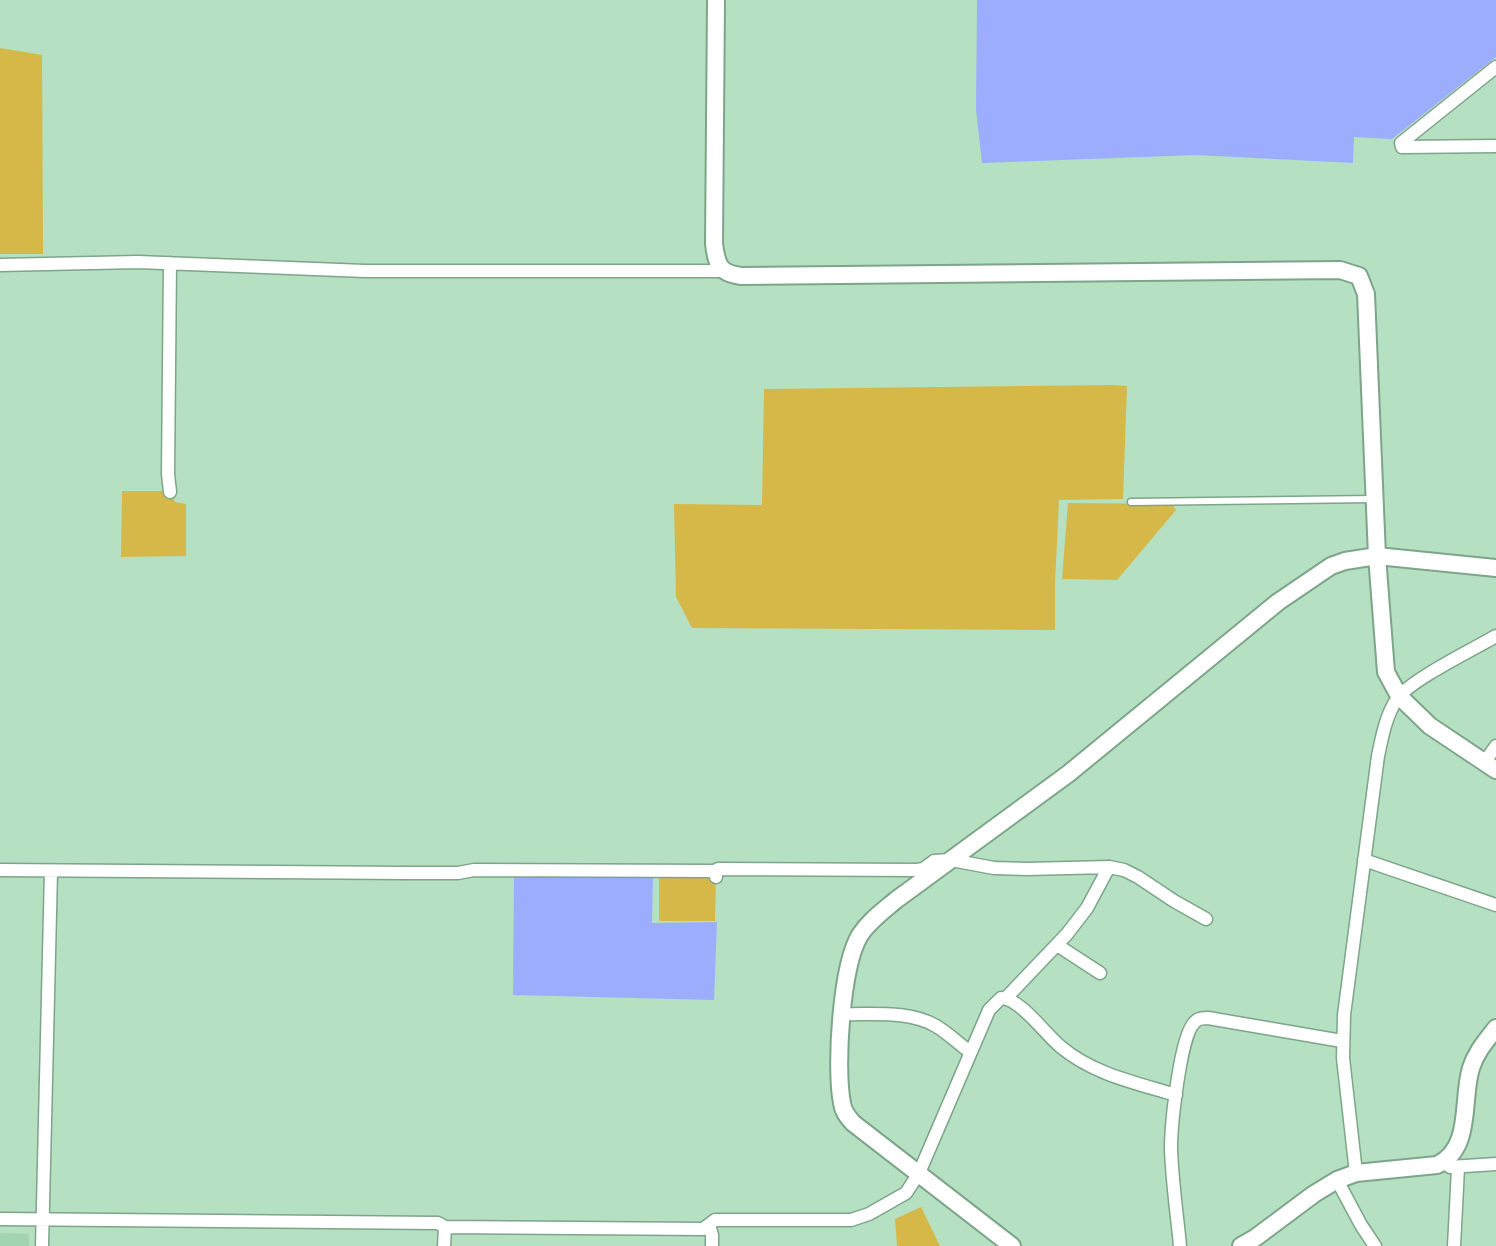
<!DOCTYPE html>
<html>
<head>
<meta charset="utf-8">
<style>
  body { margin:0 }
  canvas { display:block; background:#b5e0c2 }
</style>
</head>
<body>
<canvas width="1496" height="1246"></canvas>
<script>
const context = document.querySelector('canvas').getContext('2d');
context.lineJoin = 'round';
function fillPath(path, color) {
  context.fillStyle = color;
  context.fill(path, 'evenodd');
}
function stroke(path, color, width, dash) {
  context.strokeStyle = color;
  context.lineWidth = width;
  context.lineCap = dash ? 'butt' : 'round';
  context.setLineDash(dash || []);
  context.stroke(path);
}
fillPath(new Path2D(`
  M0 1233 29 1234V1246H0Z`), '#a3d4b2');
fillPath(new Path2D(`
  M977 0H1496V57L1392 139 1354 137 1353 163 1196 155 982 163 976 110Z
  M514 877H653L652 923 717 922 714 1000 513 995Z`), '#9cadfe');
fillPath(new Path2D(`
  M0 48 42 55 43 254H0Z
  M1113 385 1127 386 1123 499 1059 500 1055 583V630L692 628 676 597 674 504 762 505 764 389Z
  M122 491H164L172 496 175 502 186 504V556L121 557Z
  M1068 503 1172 504 1176 510 1117 580 1062 579Z
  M659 877H716L715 921H659Z
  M921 1207 940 1246H897L895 1219Z`), '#d6b848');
const lane = new Path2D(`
  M1131 502 1373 499`);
const street = new Path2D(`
  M1496 67 1401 143 1402 147 1496 146
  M170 263 168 474 170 492
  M0 265 138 262 365 271H723
  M1484 763 1496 746
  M1364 860 1496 905
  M0 870 407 873H458L474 870 714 871
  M716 877 714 871 718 869 917 870 923 869 934 861 951 860 994 868 1027 869 1109 867 1124 870 1138 877 1174 901 1206 919
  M1057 945 1100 973
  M1006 998 1067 934 1087 908 1109 867
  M842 1014C872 1015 909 1010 936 1026 948 1033 959 1044 970 1052
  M1450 1167 1496 1164
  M1356 1173 1343 1058 1344 1015 1378 756C1382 737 1386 715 1397 699 1410 680 1474 649 1496 636
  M1337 1180 1361 1225 1375 1246
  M0 1219 438 1223 445 1227 703 1229 715 1220H851L869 1214 906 1193 919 1173 989 1010 1001 998C1020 998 1046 1035 1061 1047 1093 1074 1136 1083 1176 1095
  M709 1225 712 1235V1246
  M42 1246 51 871
  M444 1246 445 1227
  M1180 1246C1177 1214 1172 1181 1171 1149 1171 1127 1180 1034 1195 1022 1198 1018 1203 1018 1208 1018L1342 1041
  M1454 1246 1458 1168`);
const secondary = new Path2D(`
  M716 0 714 244C717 265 719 273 741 276L1340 270 1359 276 1366 294 1377 556 1386 672 1399 696 1430 726 1496 770
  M1012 1246 853 1123C848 1117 843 1112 842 1103 835 1068 841 966 860 935 869 921 883 911 896 900L1068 774 1278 602 1331 566 1345 561 1377 556 1496 568
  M1241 1246 1255 1238 1314 1194 1337 1180 1356 1173 1437 1165C1473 1148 1461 1100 1471 1068 1476 1052 1486 1041 1496 1028`);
stroke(lane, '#7da589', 9);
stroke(street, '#7da589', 15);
stroke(secondary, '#7da589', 20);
stroke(lane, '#fff', 6);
stroke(street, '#fff', 12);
stroke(secondary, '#fff', 16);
</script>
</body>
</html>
